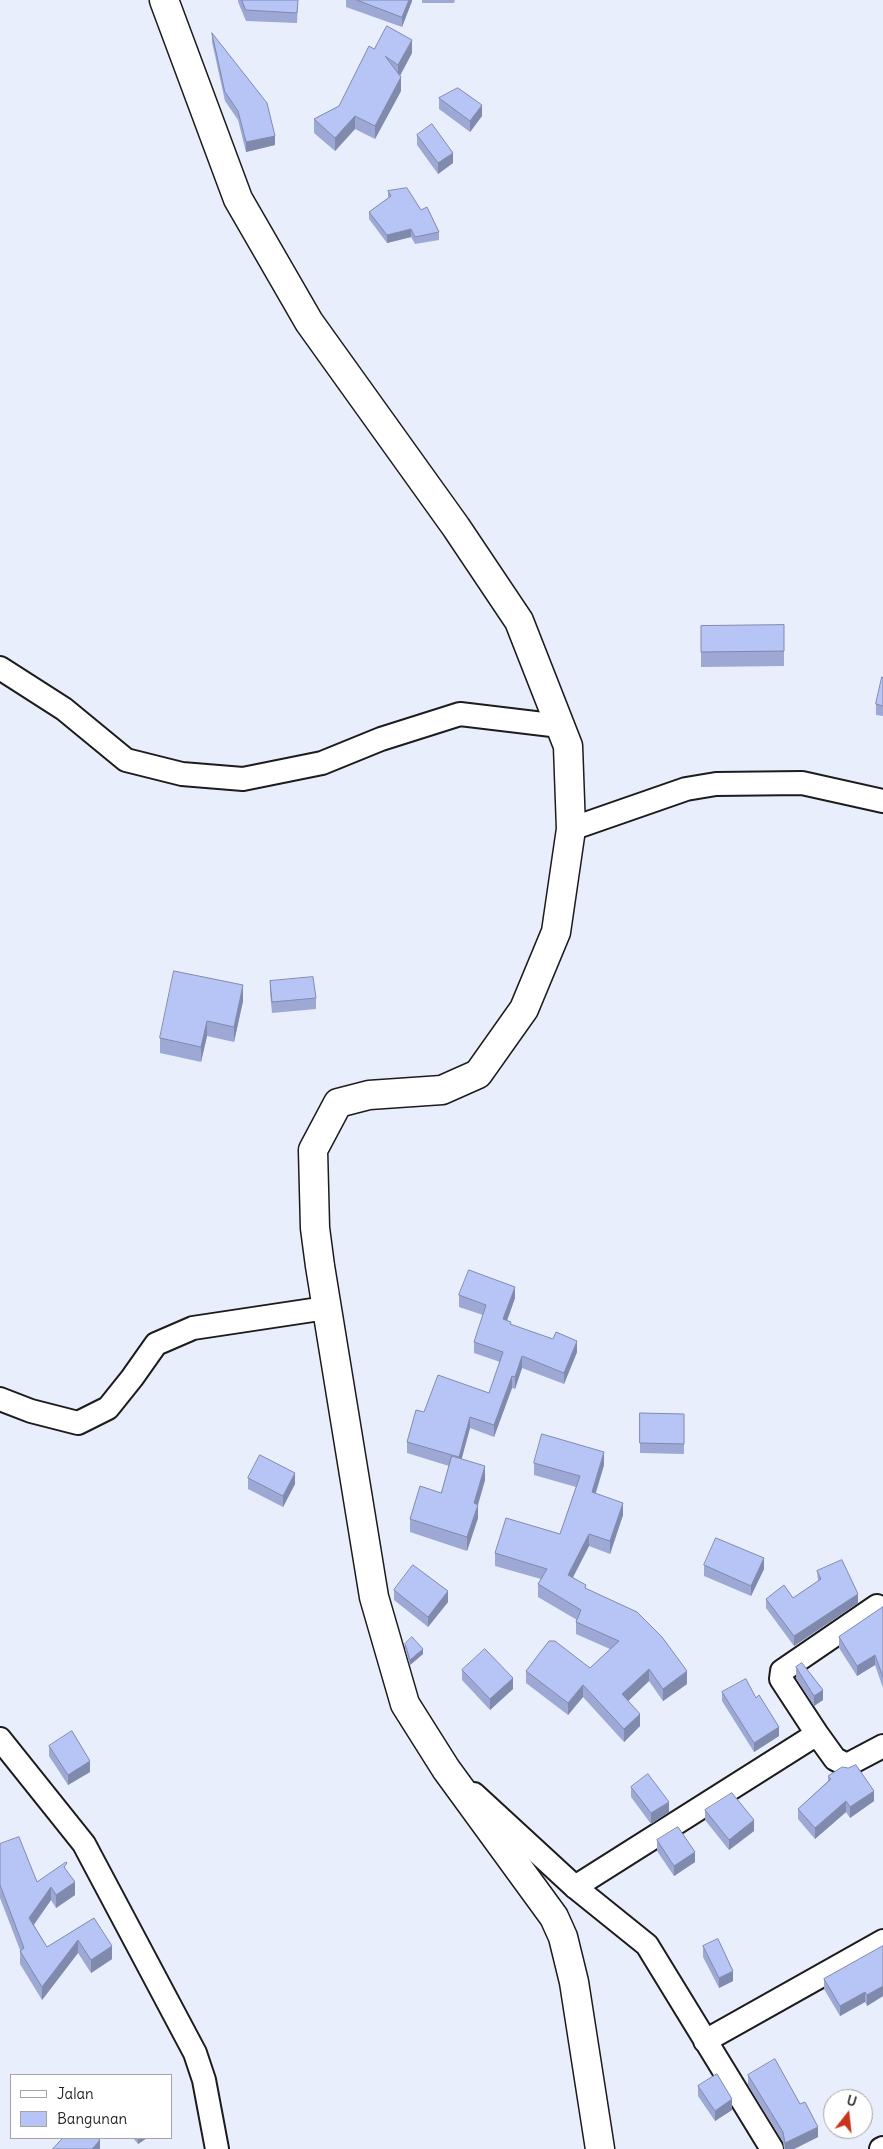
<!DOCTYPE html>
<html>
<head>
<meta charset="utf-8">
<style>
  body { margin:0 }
  #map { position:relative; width:883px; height:2149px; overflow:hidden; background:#e9eefc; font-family:Delius,sans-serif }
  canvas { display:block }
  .legend { position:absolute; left:10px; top:2074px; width:162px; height:65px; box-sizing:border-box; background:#fff; border:1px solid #a4a4a4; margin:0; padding:6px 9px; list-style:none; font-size:15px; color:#1c1c1c }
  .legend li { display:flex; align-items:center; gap:10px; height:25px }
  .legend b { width:25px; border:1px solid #a4a4a4 }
  .north { position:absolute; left:823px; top:2089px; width:50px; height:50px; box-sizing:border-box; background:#fff; border:1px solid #a4a4a4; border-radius:50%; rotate:16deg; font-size:14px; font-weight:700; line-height:20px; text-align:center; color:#1c1c1c }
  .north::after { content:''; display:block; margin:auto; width:18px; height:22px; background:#c8321e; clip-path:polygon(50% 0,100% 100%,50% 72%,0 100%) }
</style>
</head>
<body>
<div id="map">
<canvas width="883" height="2149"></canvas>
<ul class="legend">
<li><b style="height:6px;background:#fff"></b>Jalan</li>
<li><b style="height:14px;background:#b7c5f6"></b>Bangunan</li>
</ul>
<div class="north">U</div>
</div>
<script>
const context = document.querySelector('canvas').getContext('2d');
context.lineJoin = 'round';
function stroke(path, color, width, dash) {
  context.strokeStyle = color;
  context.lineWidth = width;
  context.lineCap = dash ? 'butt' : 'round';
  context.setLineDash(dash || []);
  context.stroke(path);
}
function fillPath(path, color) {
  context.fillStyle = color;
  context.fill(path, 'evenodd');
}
const street = new Path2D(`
  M0 668 64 709 126 760 182 774 243 779 322 763 381 739 460 714 560 726
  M571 829 686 789 716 784 802 783 883 801
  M0 1399 31 1411 78 1423 108 1408 132 1378 156 1344 193 1328 326 1308
  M817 1734 781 1679 782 1671 877 1606
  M0 1739 84 1844 93 1861 195 2053 204 2080 217 2149
  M474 1794 575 1887 647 1945 772 2149
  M575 1887 817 1734 835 1759 847 1765 883 1746
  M705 2041 883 1941
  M881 2149 883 2148`);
const secondary = new Path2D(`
  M164 0 238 199 309 322 456 527 519 621 568 746 571 829 556 932 524 1009 478 1074 442 1090 369 1095 338 1103 313 1150 315 1228 320 1266 374 1597 405 1704 446 1769 554 1917 563 1937 574 1982 600 2149`);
stroke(street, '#1c1c1c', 26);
stroke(secondary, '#1c1c1c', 31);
stroke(street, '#fff', 22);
stroke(secondary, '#fff', 28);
fillPath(new Path2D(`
  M238 0H298L297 23 246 21 238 2Z
  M346 0H412V1L402 27 346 7Z
  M422 0H455L454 3H422Z
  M212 33 275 145 246 152 238 120 225 101 212 42Z
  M374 49 412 53 400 76 401 91 375 139 355 129 335 151 314 133V119L339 106Z
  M439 98 482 116 470 132 439 109Z
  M417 135 453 163 438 174 417 145Z
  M388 191 421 210 439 232V240L415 244 411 237 387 243 369 219V212L388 198Z
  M784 625V666L701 667V626Z
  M883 678V716L876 715V704Z
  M270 981 316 998V1009L272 1013 270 992Z
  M243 1001 234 1042 207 1036 201 1062 160 1053V1038Z
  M459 1295 515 1298 507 1321 511 1325 577 1352 564 1384 522 1368 515 1389 512 1388 494 1437 470 1428 461 1459 485 1480 478 1505V1518L467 1551 410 1532V1519L441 1493 449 1466 407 1453V1442L424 1412 489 1393 500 1362 474 1353V1342L483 1315 459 1307Z
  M640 1413 684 1414V1454L640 1453Z
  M534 1463 604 1465 596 1493 623 1515 610 1554 589 1546 573 1577 586 1589 687 1684 663 1701 649 1681 628 1701 640 1726 624 1742 583 1697 568 1715 526 1683V1671L590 1668 610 1649 576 1634V1622L577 1620 538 1597V1584L541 1579 495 1566V1553L560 1534 576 1487 534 1475Z
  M248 1478 295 1484 283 1507 248 1489Z
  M704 1565 764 1569 751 1596 704 1576Z
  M817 1571 858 1603 794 1646 766 1608V1599L793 1598 818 1581Z
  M394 1590 448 1602 428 1627 394 1600Z
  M883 1607V1688L875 1665 857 1676 839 1648V1637Z
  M405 1644 423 1654 410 1665 405 1649Z
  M796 1667 823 1700 814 1706 796 1678Z
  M462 1670 513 1689 490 1710 462 1680Z
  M722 1692 756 1698 779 1736 754 1752 722 1701Z
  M49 1746 90 1772 68 1785 49 1756Z
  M828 1776 874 1801 850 1818 846 1812 815 1839 798 1819V1809L828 1781Z
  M631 1787 669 1812 651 1824 631 1797Z
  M705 1810 754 1831 729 1850 705 1820Z
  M657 1840 695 1862 674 1876 657 1851Z
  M0 1844 37 1882 67 1871 75 1895 56 1908 51 1900 34 1925 47 1947 94 1918 112 1959 91 1973 78 1953 42 2000 20 1964V1950L0 1898Z
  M703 1946 733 1981 719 1988 703 1957Z
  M883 1946V1996L867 2006 865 2002 840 2016 824 1989V1979Z
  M748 2075 818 2137 794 2149H784L783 2142 748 2085Z
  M698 2086 732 2110 715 2121 698 2096Z
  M133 2138H147L138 2144Z`), '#9da9d4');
fillPath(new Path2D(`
  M409 0H412V1L402 27V17Z
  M412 40V53L398 79V65Z
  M401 77V91L375 139V126Z
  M482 105V116L470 132V121Z
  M355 116V129L335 151V138Z
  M275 136V145L246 152V142Z
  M453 153V163L438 174V163Z
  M411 229V237L387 243V235Z
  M243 985V1001L234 1042V1027Z
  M207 1021V1036L201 1062V1047Z
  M515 1287V1298L503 1331V1319Z
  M577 1341V1352L564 1384V1373Z
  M522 1356V1368L515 1389V1377Z
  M512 1376V1388L494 1437V1425Z
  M470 1417V1428L459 1469V1457Z
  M604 1452V1465L592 1504V1492Z
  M485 1466V1480L476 1511 478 1505V1518L467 1551V1537L474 1503Z
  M295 1473V1484L283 1507V1496Z
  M623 1503V1515L610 1554V1541Z
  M589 1534V1546L568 1587V1575Z
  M764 1558V1569L751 1596V1586Z
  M448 1591V1602L428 1627V1617Z
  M858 1594V1603L794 1646V1636Z
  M423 1649V1654L410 1665V1660Z
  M875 1655V1665L857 1676V1666Z
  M649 1669V1681L622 1707V1694Z
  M687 1671V1684L663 1701V1689Z
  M513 1678V1689L490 1710V1699Z
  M583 1685V1697L568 1715V1703Z
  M823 1690V1700L814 1706V1696Z
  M640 1714V1726L624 1742V1729Z
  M779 1727V1736L754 1752V1743Z
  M90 1761V1772L68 1785V1775Z
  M874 1791V1801L850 1818V1807Z
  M846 1801V1812L815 1839V1828Z
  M669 1802V1812L651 1824V1813Z
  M754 1820V1831L729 1850V1840Z
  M695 1852V1862L674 1876V1866Z
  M75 1882V1895L56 1908V1895Z
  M51 1887V1900L29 1931V1918Z
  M78 1940V1953L42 2000V1987Z
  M112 1946V1959L91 1973V1960Z
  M733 1971V1981L719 1988V1978Z
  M883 1986V1996L867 2006V1995Z
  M865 1992V2002L840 2016V2006Z
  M732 2099V2110L715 2121V2111Z
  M818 2127V2137L794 2149H785V2143Z
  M138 2138H147L138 2144Z
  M100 2140V2149H92Z`), '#808aac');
const building = new Path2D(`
  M242 0H298L297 13 246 10Z
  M357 0H409L402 17Z
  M387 26 412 40 398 65 385 56 401 77 375 126 355 116 335 138 314 119 339 106 369 46 374 49Z
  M212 33 267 103 275 136 246 142 238 111 225 92Z
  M458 88 482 105 470 121 439 98Z
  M432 124 453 153 438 163 417 135Z
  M407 188 421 210 427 207 439 232 415 237 411 229 387 235 369 212 391 196 388 191Z
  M784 625V651L701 652V626Z
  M882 677 883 678V706L876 704Z
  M174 971 243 985 234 1027 207 1021 201 1047 160 1038Z
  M313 977 316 998 272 1002 270 981Z
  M469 1270 515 1287 503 1319 511 1322 510 1324 553 1339 556 1332 577 1341 564 1373 522 1356 515 1377 512 1376 494 1425 470 1417 459 1457 407 1442 416 1410 424 1412 438 1375 489 1393 503 1352 474 1342 486 1305 459 1295Z
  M640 1413 684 1414V1444L640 1443Z
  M542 1434 604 1452 592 1492 623 1503 610 1541 589 1534 568 1575 586 1585 585 1588 637 1612 662 1637 687 1671 663 1689 649 1669 622 1694 640 1714 624 1729 583 1685 568 1703 526 1671 549 1641H555L590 1668 619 1641 576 1622 581 1610 538 1584 547 1569 495 1553 506 1518 560 1534 580 1476 534 1463Z
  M260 1455 295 1473 283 1496 248 1478Z
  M452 1456 485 1466 474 1503 478 1505 467 1537 410 1519 420 1486 441 1493Z
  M716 1538 764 1558 751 1586 704 1565Z
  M842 1560 858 1594 794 1636 766 1599 784 1585 793 1598 821 1579 817 1571Z
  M413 1565 448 1591 428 1617 394 1590Z
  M883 1607V1677L875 1655 857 1666 839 1637Z
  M412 1637 423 1649 410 1660 405 1644Z
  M485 1649 513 1678 490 1699 462 1670Z
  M802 1663 823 1690 814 1696 796 1667Z
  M746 1679 756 1698 759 1695 779 1727 754 1743 722 1692Z
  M72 1731 90 1761 68 1775 49 1746Z
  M856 1765 874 1791 850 1807 846 1801 815 1828 798 1809 831 1779 828 1776 842 1767 848 1768Z
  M648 1774 669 1802 651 1813 631 1787Z
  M732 1793 754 1820 729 1840 705 1810Z
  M678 1827 695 1852 674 1866 657 1840Z
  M19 1837 37 1882 66 1862 67 1863 64 1867 75 1882 56 1895 51 1887 29 1918 47 1947 94 1918 112 1946 91 1960 78 1940 42 1987 20 1951 24 1948 0 1885V1844Z
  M718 1939 733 1971 719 1978 703 1946Z
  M883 1946V1986L867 1995 865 1992 840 2006 824 1979Z
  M775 2059 800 2104 805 2102 818 2127 785 2143 783 2132 748 2075Z
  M717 2074 732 2099 715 2111 698 2086Z
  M63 2138H97L100 2140 92 2149H53Z`);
fillPath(building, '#b7c5f6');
stroke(building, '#808aac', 1);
</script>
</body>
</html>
